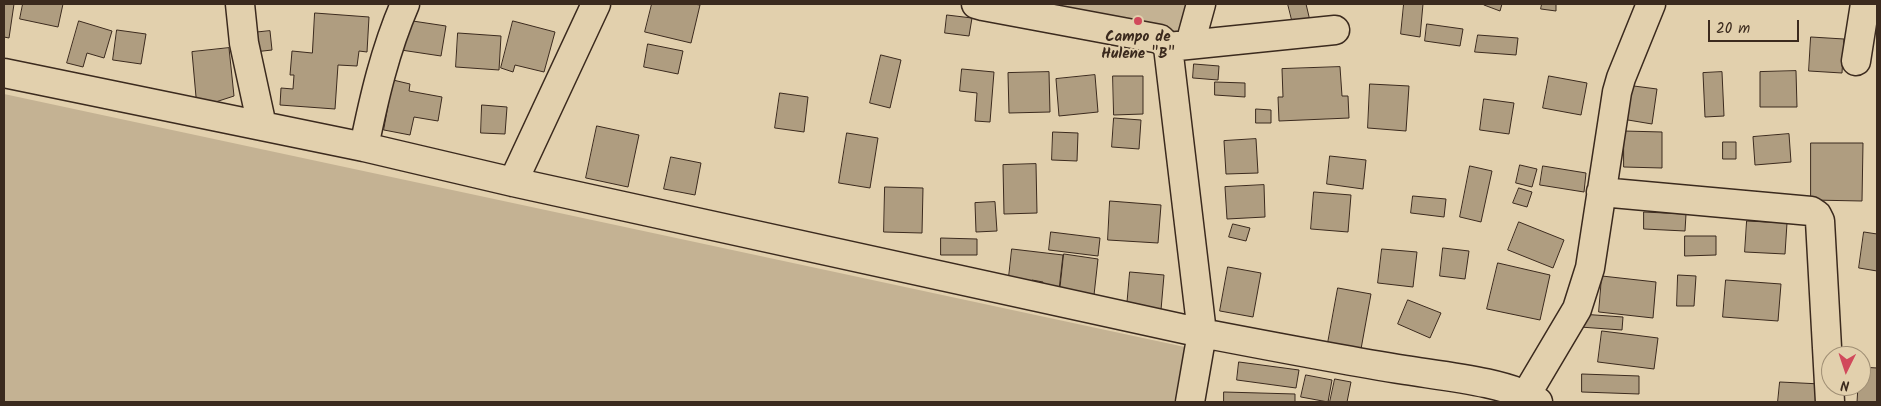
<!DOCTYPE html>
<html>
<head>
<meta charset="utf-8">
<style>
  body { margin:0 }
  #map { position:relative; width:1881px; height:406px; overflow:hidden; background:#e2d0ad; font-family:Kalam,sans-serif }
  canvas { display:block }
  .frame { position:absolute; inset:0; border:5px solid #3b2a1e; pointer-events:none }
  .north { position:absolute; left:1821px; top:346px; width:50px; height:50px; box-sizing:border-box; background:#e2d0ad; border:1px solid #9f8e74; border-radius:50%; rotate:184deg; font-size:14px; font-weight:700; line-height:20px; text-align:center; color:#3b2a1e }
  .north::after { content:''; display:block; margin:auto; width:18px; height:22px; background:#d1495b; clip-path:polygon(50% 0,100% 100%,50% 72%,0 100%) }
  .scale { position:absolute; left:1708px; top:20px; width:91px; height:22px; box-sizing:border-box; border:2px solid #3b2a1e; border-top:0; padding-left:6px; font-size:15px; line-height:18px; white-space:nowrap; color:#3b2a1e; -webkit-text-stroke:4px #e2d0ad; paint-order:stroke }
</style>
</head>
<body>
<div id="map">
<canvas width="1881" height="406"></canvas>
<div class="frame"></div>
<div class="north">N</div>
<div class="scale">20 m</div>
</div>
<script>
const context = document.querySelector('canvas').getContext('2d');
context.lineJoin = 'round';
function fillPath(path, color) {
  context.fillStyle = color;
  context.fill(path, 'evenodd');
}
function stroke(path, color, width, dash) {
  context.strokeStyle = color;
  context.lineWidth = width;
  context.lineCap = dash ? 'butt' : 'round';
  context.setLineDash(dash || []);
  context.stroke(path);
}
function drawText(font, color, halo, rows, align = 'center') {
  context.font = font + ' Kalam,sans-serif';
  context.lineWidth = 4;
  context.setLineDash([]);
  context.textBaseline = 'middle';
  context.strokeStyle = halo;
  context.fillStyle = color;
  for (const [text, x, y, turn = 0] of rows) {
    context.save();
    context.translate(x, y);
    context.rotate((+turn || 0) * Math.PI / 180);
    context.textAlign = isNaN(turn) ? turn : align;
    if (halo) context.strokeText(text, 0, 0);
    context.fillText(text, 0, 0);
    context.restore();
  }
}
fillPath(new Path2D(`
  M978 4H1195L1190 36Z
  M4 94 1185 347 1174 402H4Z`), '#c4b293');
const building = new Path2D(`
  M4 4H14L9 38 4 37Z
  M23 4H63L58 27 20 19Z
  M652 4H694L700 5 691 43 645 32Z
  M1288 4H1306L1311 25 1294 28Z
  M1404 4H1423L1420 37 1401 34Z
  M1484 4H1502L1500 11 1484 5Z
  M1542 4H1556V11L1541 9Z
  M315 13 369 17 367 52 359 51 357 66 338 65 335 109 280 105 281 88 293 89 294 75H290L292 51 312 53Z
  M947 15 972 18 969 36 945 33Z
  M406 20 446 26 441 56 401 50Z
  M79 21 112 31 104 58 87 53 83 67 67 63Z
  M513 21 555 32 544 72 515 65 513 72 501 68Z
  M1427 24 1463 29 1460 46 1425 41Z
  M117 30 146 34 141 64 113 60Z
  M270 31 272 50 254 52 251 33Z
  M458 33 501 36 499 70 456 67Z
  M1478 35 1518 38 1516 55 1475 52Z
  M1811 37 1844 39 1842 73 1809 71Z
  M648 44 683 51 678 74 644 67Z
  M229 48 234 96 197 108 192 52Z
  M881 55 901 60 890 108 870 103Z
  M1194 64 1219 66 1218 80 1193 78Z
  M1340 67 1342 96H1348L1349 118 1279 121 1278 97H1283L1282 69Z
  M962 69 994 72 990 122 975 121 977 93 960 91Z
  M1796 71 1797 107H1760V72Z
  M1049 72 1050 112 1009 113 1008 73Z
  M1722 72 1724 116 1705 117 1703 73Z
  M1095 75 1098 112 1059 116 1056 79Z
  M1113 76H1143V114L1114 115Z
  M1549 76 1587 83 1581 115 1543 108Z
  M393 80 410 84 409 91 442 97 438 121 414 117 410 135 384 130Z
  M1215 82 1245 83V97L1215 95Z
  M1370 84 1409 86 1406 131 1368 128Z
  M1626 85 1657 89 1652 124 1622 119Z
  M780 93 808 97 804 132 775 128Z
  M1484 99 1514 103 1509 134 1480 130Z
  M482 105 507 107 505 134 481 133Z
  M1256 109 1271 110V123H1256Z
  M1114 118 1141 120 1139 149 1112 147Z
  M597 126 639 135 628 187 586 178Z
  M1624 131 1662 132V168L1624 167Z
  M1053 132 1078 133 1077 161 1052 160Z
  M847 133 878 138 870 188 839 183Z
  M1789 134 1791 162 1755 165 1753 137Z
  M1256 139 1258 173 1226 174 1224 141Z
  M1723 142H1736V159H1723Z
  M1811 143H1863L1862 201 1811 200Z
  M1330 156 1366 160 1363 189 1327 184Z
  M671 157 701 163 695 195 664 189Z
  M1036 164 1037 213 1004 214 1003 165Z
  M1520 165 1537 169 1532 187 1516 183Z
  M1470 166 1492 171 1481 222 1460 217Z
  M1543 166 1586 173 1584 192 1540 185Z
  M1264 185 1265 217 1227 219 1225 187Z
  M885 187 923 188 922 233 884 232Z
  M1519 188 1532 192 1527 207 1513 203Z
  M1314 192 1351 195 1348 232 1311 229Z
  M1413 196 1446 199 1444 217 1411 213Z
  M1110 201 1161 205 1158 243 1108 240Z
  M995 202 997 231 976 232 975 203Z
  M1644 212 1686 214 1685 231 1644 229Z
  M1747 221 1787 223 1785 254 1745 252Z
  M1519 222 1564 240 1553 268 1508 250Z
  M1233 224 1250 228 1246 241 1229 237Z
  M1051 232 1100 238 1098 256 1049 250Z
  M1864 232 1877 234V271L1859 268Z
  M1685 236H1716V255L1685 256Z
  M941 238 977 239V255H941Z
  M1443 248 1469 251 1465 279 1440 276Z
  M1012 249 1063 255 1058 299 1041 297 1043 282 1032 280 1031 289 1008 286Z
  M1382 249 1417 252 1413 287 1378 283Z
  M1064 254 1098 259 1094 295 1060 291Z
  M1498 263 1550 275 1540 320 1487 309Z
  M1228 267 1261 273 1253 317 1220 311Z
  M1130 272 1164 275 1161 310 1127 307Z
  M1678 275 1696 276 1694 306H1677Z
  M1602 276 1656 282 1653 318 1599 312Z
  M1726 280 1781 284 1778 321 1723 317Z
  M1338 288 1371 294 1361 349 1328 343Z
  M1408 300 1441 313 1430 338 1398 324Z
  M1581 314 1623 317 1622 330 1580 327Z
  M1602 331 1658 338 1654 369 1598 362Z
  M1239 362 1299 370 1296 388 1237 380Z
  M1861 367 1877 368V402H1857L1858 386H1861Z
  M1582 374 1639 376V394L1582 392Z
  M1306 375 1332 380 1328 402 1301 397Z
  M1335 379 1351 382 1347 402H1330Z
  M1780 382 1821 384 1819 402H1778Z
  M1224 392 1295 394V402H1224Z`);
fillPath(building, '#af9d80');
stroke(building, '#3b2a1e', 1);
const minor = new Path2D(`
  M240 4 244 43 262 126
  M976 4 983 6 1160 39 1168 47 1202 333 1190 402
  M1190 44 1201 4
  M1168 47 1335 30
  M1856 61 1865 4
  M4 73 364 147 513 182 1202 333C1270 346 1337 359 1405 370 1442 376 1508 382 1538 402
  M364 147C374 98 385 50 405 4
  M513 182 596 4
  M1601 192 1811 211 1817 215 1820 221 1830 402
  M1524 402 1526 395 1577 309 1590 268 1617 92 1621 78 1651 4`);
stroke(minor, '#3b2a1e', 31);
stroke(minor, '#e2d0ad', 28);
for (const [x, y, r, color] of [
  [1138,21,5,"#d1495b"]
]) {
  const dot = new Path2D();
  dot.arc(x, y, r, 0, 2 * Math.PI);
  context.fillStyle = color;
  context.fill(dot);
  stroke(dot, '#e2d0ad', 2);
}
drawText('bold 15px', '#3b2a1e', '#e2d0ad', [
  ["Campo de",1138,38],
  ["Hulene \"B\"",1138,55]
]);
</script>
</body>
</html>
